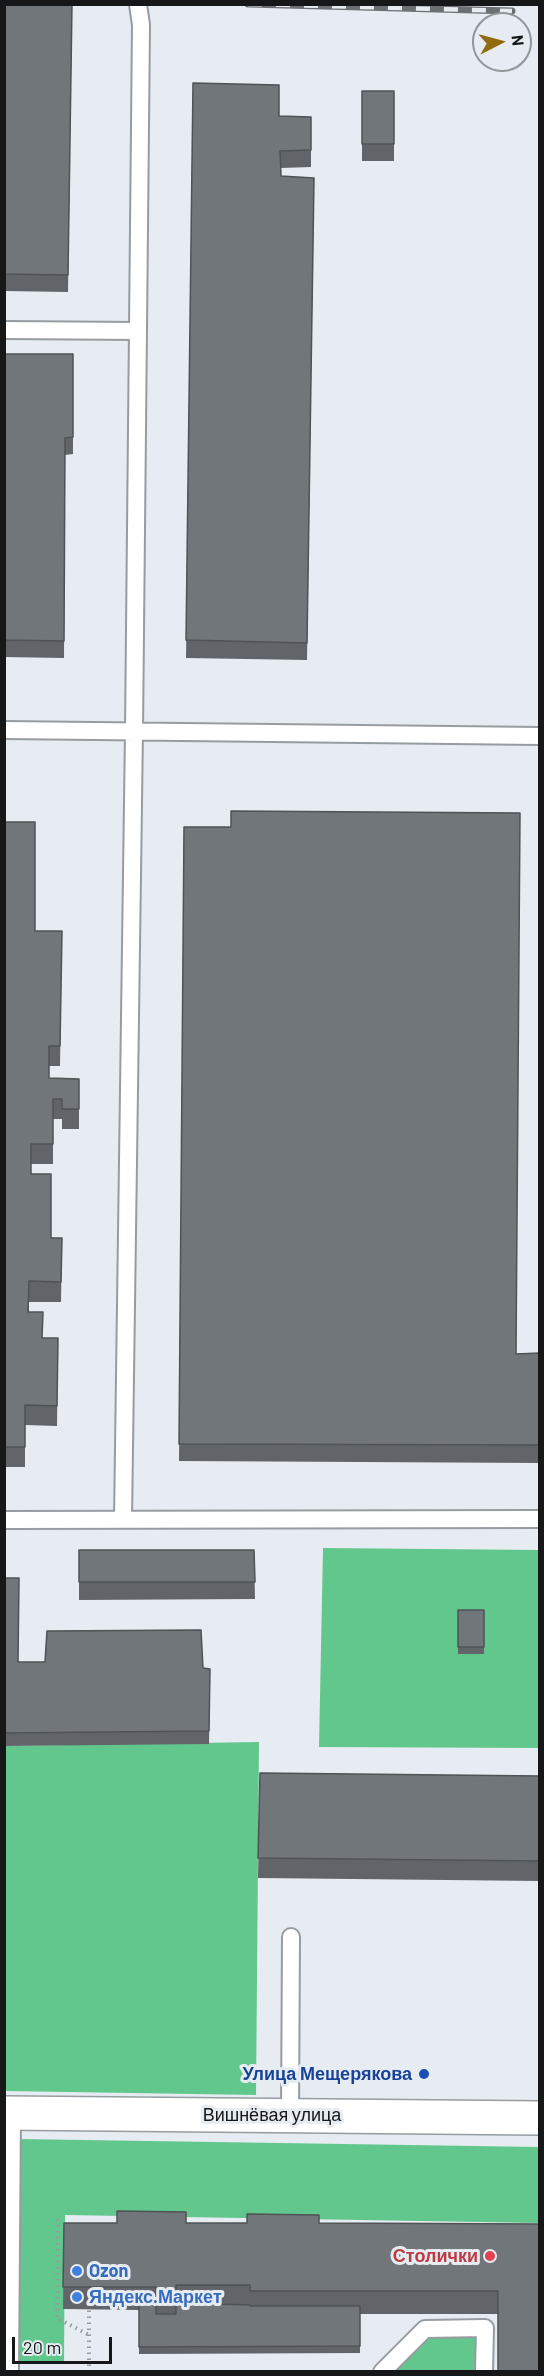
<!DOCTYPE html>
<html>
<head>
<meta charset="utf-8">
<style>
  body { margin:0 }
  #map { position:relative; width:544px; height:2376px; overflow:hidden; background:#e6ecf1; font-family:Barlow,sans-serif }
  canvas { display:block }
  .frame { position:absolute; inset:0; border:6px solid #151718; pointer-events:none }
  .north { position:absolute; left:472px; top:12px; width:60px; height:60px; box-sizing:border-box; background:#e6ecf1; border:2px solid #92979a; border-radius:50%; rotate:84deg; font-size:16px; font-weight:700; line-height:24px; text-align:center; color:#151718 }
  .north::after { content:''; display:block; margin:auto; width:21px; height:27px; background:#906c11; clip-path:polygon(50% 0,100% 100%,50% 72%,0 100%) }
  .scale { position:absolute; left:12px; top:2337px; width:100px; height:27px; box-sizing:border-box; border:3px solid #151718; border-top:0; padding-left:8px; font-size:18px; line-height:21px; white-space:nowrap; color:#151718; -webkit-text-stroke:4px #e6ecf1; paint-order:stroke }
</style>
</head>
<body>
<div id="map">
<canvas width="544" height="2376"></canvas>
<div class="frame"></div>
<div class="north">N</div>
<div class="scale">20 m</div>
</div>
<script>
const context = document.querySelector('canvas').getContext('2d');
context.lineJoin = 'round';
function fillPath(path, color) {
  context.fillStyle = color;
  context.fill(path, 'evenodd');
}
function stroke(path, color, width, dash) {
  context.strokeStyle = color;
  context.lineWidth = width;
  context.lineCap = dash ? 'butt' : 'round';
  context.setLineDash(dash || []);
  context.stroke(path);
}
function drawText(font, color, halo, rows, align = 'center') {
  context.font = font + ' Barlow,sans-serif';
  context.lineWidth = 6;
  context.setLineDash([]);
  context.textBaseline = 'middle';
  context.strokeStyle = halo;
  context.fillStyle = color;
  for (const [text, x, y, turn = 0] of rows) {
    context.save();
    context.translate(x, y);
    context.rotate((+turn || 0) * Math.PI / 180);
    context.textAlign = isNaN(turn) ? turn : align;
    if (halo) context.strokeText(text, 0, 0);
    context.fillText(text, 0, 0);
    context.restore();
  }
}
fillPath(new Path2D(`
  M323 1548 539 1550V1748L319 1747Z
  M259 1742 256 2095 5 2091 4 1746Z
  M18 2139 539 2147V2223L65 2215 64 2364H17Z
  M476 2336V2371L396 2372 426 2337Z`), '#62c78d');
const service = new Path2D(`
  M4 330 138 331
  M4 730 540 736
  M123 1519 134 731 141 25 138 4
  M4 1520 540 1519
  M290 2115 291 1937
  M10 2372 12 2113
  M382 2372 425 2329 485 2328 484 2372`);
const minor = new Path2D(`
  M4 2113 540 2118`);
stroke(service, '#969ca0', 20);
stroke(minor, '#969ca0', 36);
stroke(new Path2D(`
  M58 2219 57 2318 89 2335
  M89 2372V2310`), '#969b9e', 4, [1.5, 4.5]);
stroke(service, '#fff', 16);
stroke(minor, '#fff', 33);
const rail = new Path2D(`
  M248 4 512 11`);
stroke(rail, '#6c7073', 7);
stroke(rail, '#e6ecf1', 4.5, [14]);
fillPath(new Path2D(`
  M4 4H72L68 292 4 291Z
  M193 83 279 116 311 117V167L281 168V176L314 178 307 660 186 658Z
  M362 91H394V161H362Z
  M4 354H73V454L65 455 64 658 4 657Z
  M4 822 35 931H62L60 1066H49V1078L79 1079V1129H62V1119H53V1164H31V1174L51 1238H62L61 1302H29V1312L43 1338H58L57 1426 25 1425V1467H4Z
  M184 827 516 1354 540 1353V1463L179 1461Z
  M79 1550H254L255 1599 79 1600Z
  M4 1578 18 1662 210 1669 209 1744 4 1746Z
  M458 1610H484V1654H458Z
  M260 1773 540 1776V1881L258 1878Z
  M64 2223H319L540 2224 498 2314H360V2353L139 2354V2310L63 2309Z`), '#616569');
const building = new Path2D(`
  M4 4H72L68 275 4 274Z
  M193 83 279 85V116L311 117V150L280 151 281 176 314 178 307 643 186 640Z
  M362 91H394V144H362Z
  M4 354H73V437L65 438 64 641 4 640Z
  M231 811 520 813 516 1354 540 1353V1445L179 1444 184 827H231Z
  M4 822H35V931H62L60 1046H49V1078L79 1079V1109H62V1099H53V1144H31V1174H51V1238H62L61 1282 29 1281 28 1312H43L42 1338H58L57 1406 25 1405V1447H4Z
  M79 1550H254L255 1582H79Z
  M4 1578H19L18 1662H45L47 1631 201 1630 203 1668 210 1669 209 1731 4 1733Z
  M458 1610H484V1647H458Z
  M260 1773 540 1776V1861L258 1858Z
  M117 2211 186 2212V2223H247V2214L319 2215V2223L540 2224V2372H498V2291H250V2285H176V2298H156V2287H63L64 2223H117Z
  M139 2303H156V2314H176V2303L250 2305V2306H360V2346L139 2347Z`);
fillPath(building, '#71767a');
stroke(building, '#4f5355', 1.5);
for (const [x, y, r, color] of [
  [424,2074,6,"#1a4fb4"],
  [490,2256,6,"#e0444e"],
  [77,2271,6,"#3f7fe0"],
  [77,2297,6,"#3f7fe0"]
]) {
  const dot = new Path2D();
  dot.arc(x, y, r, 0, 2 * Math.PI);
  context.fillStyle = color;
  context.fill(dot);
  stroke(dot, '#e6ecf1', 2);
}
drawText('bold 18px', '#164399', '#e6ecf1', [
  ["Улица Мещерякова",412,2074]
], 'right');
drawText('18px', '#151718', '#e6ecf1', [
  ["Вишнёвая улица",272,2115]
]);
drawText('bold 18px', '#be3a42', '#e6ecf1', [
  ["Столички",478,2256]
], 'right');
drawText('bold 18px', '#366cbe', '#e6ecf1', [
  ["Ozon",89,2271],
  ["Яндекс.Маркет",89,2297]
], 'left');
</script>
</body>
</html>
